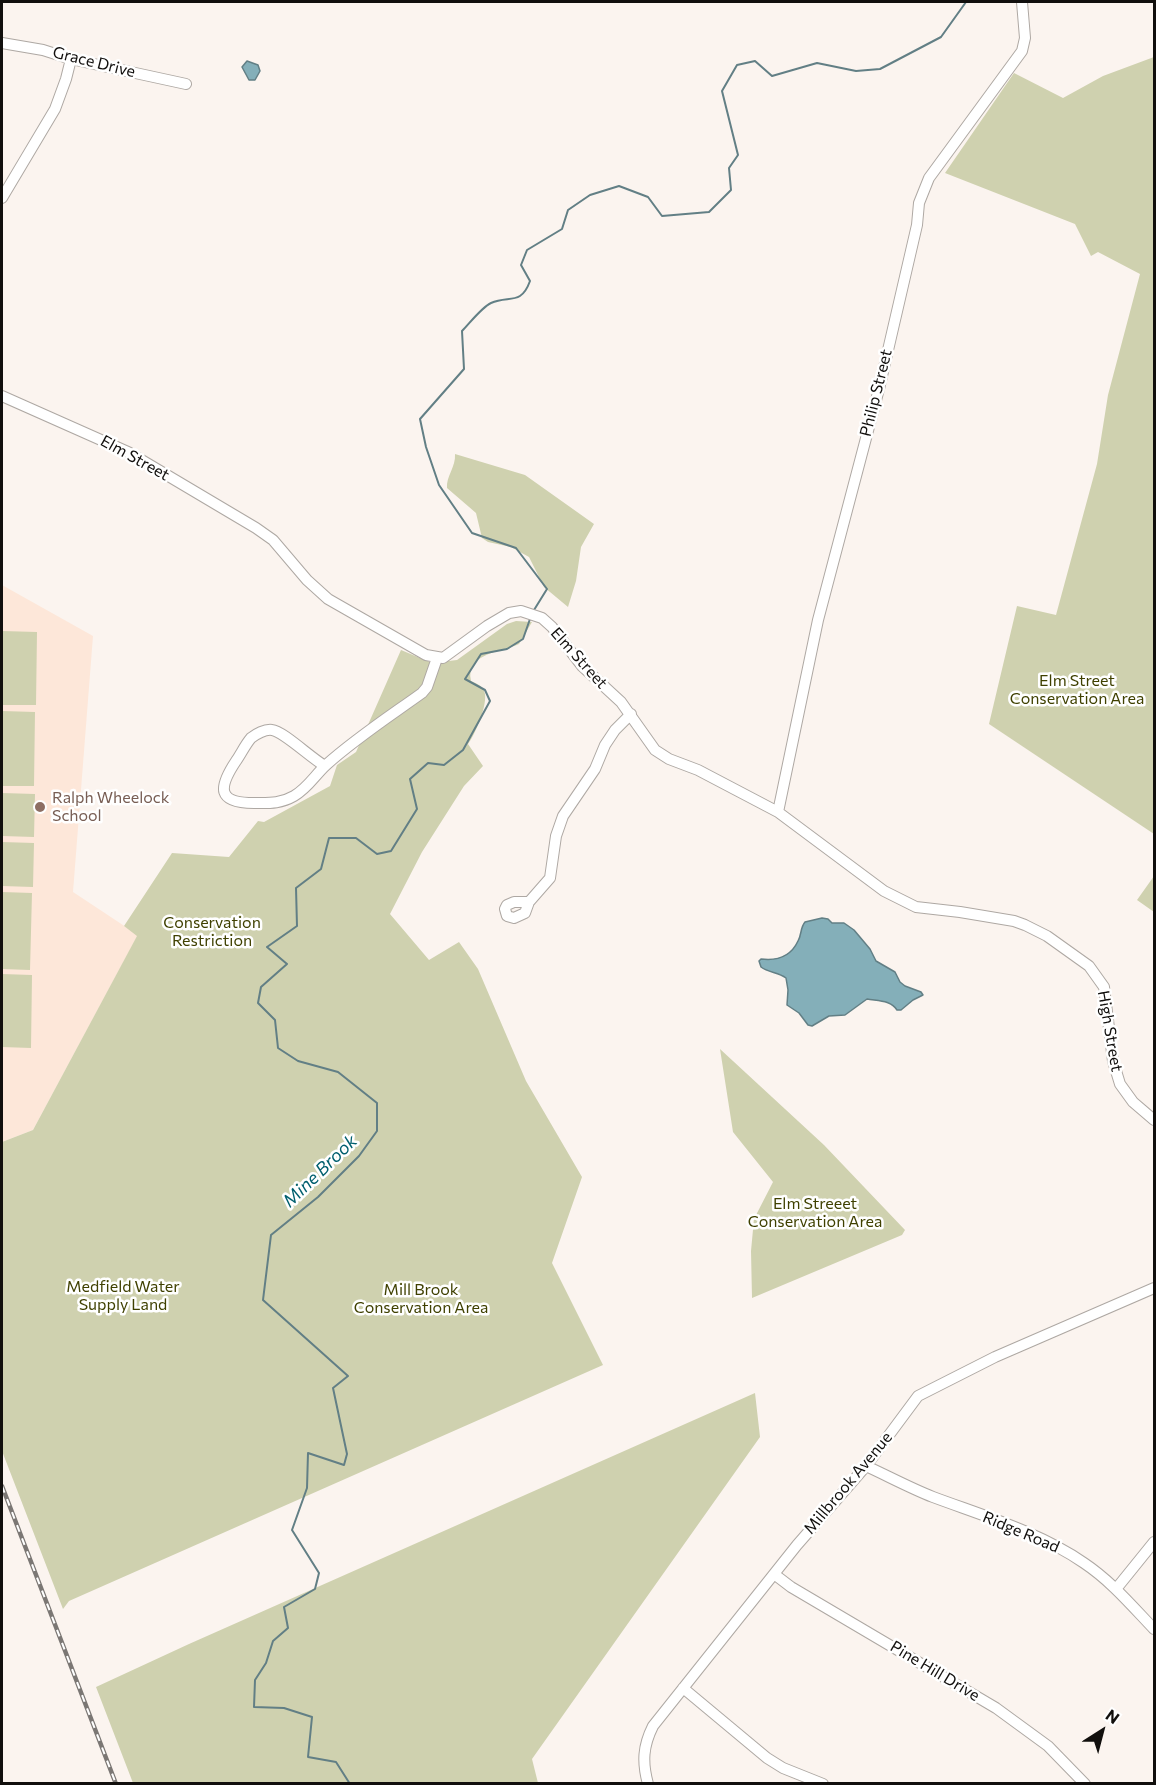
<!DOCTYPE html>
<html>
<head>
<meta charset="utf-8">
<style>
  body { margin:0 }
  #map { position:relative; width:1156px; height:1785px; overflow:hidden; background:#fbf4ef; font-family:Commissioner,sans-serif }
  canvas { display:block }
  .frame { position:absolute; inset:0; border:3px solid #110f0d; pointer-events:none }
  .north { position:absolute; left:1072px; top:1701px; width:60px; height:60px; -webkit-text-stroke:4px #fff; paint-order:stroke; rotate:36deg; font-size:16px; font-weight:700; line-height:24px; text-align:center; color:#110f0d }
  .north::after { content:''; display:block; margin:auto; width:21px; height:27px; background:#110f0d; clip-path:polygon(50% 0,100% 100%,50% 72%,0 100%) }
</style>
</head>
<body>
<div id="map">
<canvas width="1156" height="1785"></canvas>
<div class="frame"></div>
<div class="north">N</div>
</div>
<script>
const context = document.querySelector('canvas').getContext('2d');
context.lineJoin = 'round';
function fillPath(path, color) {
  context.fillStyle = color;
  context.fill(path, 'evenodd');
}
function stroke(path, color, width, dash) {
  context.strokeStyle = color;
  context.lineWidth = width;
  context.lineCap = dash ? 'butt' : 'round';
  context.setLineDash(dash || []);
  context.stroke(path);
}
function drawText(font, color, halo, rows, align = 'center') {
  context.font = font + ' Commissioner,sans-serif';
  context.lineWidth = 5;
  context.setLineDash([]);
  context.textBaseline = 'middle';
  context.strokeStyle = halo;
  context.fillStyle = color;
  for (const [text, x, y, turn = 0] of rows) {
    context.save();
    context.translate(x, y);
    context.rotate((+turn || 0) * Math.PI / 180);
    context.textAlign = isNaN(turn) ? turn : align;
    if (halo) context.strokeText(text, 0, 0);
    context.fillText(text, 0, 0);
    context.restore();
  }
}
fillPath(new Path2D(`
  M2 585 93 636 73 892 138 935 33 1130 2 1142Z`), '#fde7d9');
fillPath(new Path2D(`
  M1154 57V834L989 724 1017 606 1056 615 1097 464 1108 395 1140 274 1098 252 1091 256 1075 224 945 173 1014 73 1063 98 1103 76Z
  M455 454 525 475 594 524 581 547 576 581 568 607 544 587 529 557 511 547 488 542 482 538 476 513 447 488C446 476 456 467 455 454Z
  M516 621 532 622 519 644C502 652 465 653 471 681 475 683 481 685 483 689 491 699 475 735 468 744L483 766 464 786 422 852 390 914 429 960 459 942 478 969 526 1081 582 1177 552 1263 603 1365 69 1601 63 1609 2 1451V1142L33 1130 137 936 124 926 172 853 229 857 258 821 264 822 330 786 337 765 356 752 401 650 432 663 457 660 507 624Z
  M2 631 37 632 36 705H2Z
  M2 711 35 712 34 786H2Z
  M2 793 35 794 34 837 2 836Z
  M2 842 34 843 33 887 2 886Z
  M1154 876V912L1137 900Z
  M2 892 32 893 30 970 2 969Z
  M2 974 32 975 31 1048 2 1047Z
  M720 1049 824 1145 905 1230 902 1235 752 1298 751 1251 754 1219 773 1182 733 1132Z
  M755 1393 760 1437 532 1759 538 1783H133L96 1687 189 1644Z`), '#cfd1af');
const water = new Path2D(`
  M247 61 258 65 260 71 255 80H249L242 67Z
  M822 918 828 919 832 923H844L854 930 870 949 876 961 895 972 900 982 905 986 921 992 923 995 913 1000 901 1010H897C891 1000 878 1001 867 999L845 1015 829 1016 812 1026 808 1025 799 1013 787 1005 788 990 786 978C778 972 769 973 761 967L759 961 761 959C777 961 791 956 798 941 802 934 800 928 805 922Z`);
fillPath(water, '#84afb9');
stroke(water, '#627f85', 1.5);
stroke(new Path2D(`
  M534 610 547 589 516 548 472 533 439 485 426 447 420 419 464 369 462 331C469 324 482 307 491 303 509 295 521 306 530 281L521 265 527 250 562 229 568 210 590 195 619 186 648 197 662 216 709 212 731 190 729 168 738 155 722 91 737 65 755 61 772 76 817 63 856 71 880 69 941 37 966 2
  M350 1784 336 1762 308 1757 312 1717 284 1708 254 1707 255 1680 266 1663 273 1641 288 1628 284 1607 315 1589 319 1573 292 1530 307 1488 308 1453 344 1465 347 1454 333 1388 348 1376 263 1300 271 1235 318 1197 359 1156 377 1131V1103L338 1072 298 1061 278 1048 275 1020 258 1003 261 987 287 964 267 947 297 926 296 888 321 869 329 838H356L377 854 391 851 417 809 410 779 428 763 444 765 463 750 490 701 485 690 465 679 481 654 507 649 523 639 530 619`), '#627f85', 2);
const minor = new Path2D(`
  M2 43 43 50 71 59 186 84
  M2 198 55 109 66 79 71 59
  M2 396 128 452 256 528 273 540 307 580 328 599 426 655 443 658 487 626 509 613 521 611 542 618 552 627 582 666 621 702 655 750 669 759 698 770 778 812 884 891 916 907 960 912 1014 921 1025 925 1047 936 1089 966 1104 987 1113 1061 1120 1084 1133 1102 1154 1120
  M325 766C312 759 283 731 272 730 265 729 256 734 251 738 245 745 241 754 236 761 218 788 217 803 254 803 269 803 280 804 294 796 308 788 315 775 326 765 356 738 390 716 422 693L427 687 437 658
  M778 812 818 620 879 389 917 225 919 203 929 178 1022 51 1025 38 1022 2
  M529 902H514L507 905 505 909 507 916 514 918 525 913 529 902 550 878 556 836 563 816 595 769 605 745 615 730 631 714
  M866 1466C888 1476 910 1488 933 1497 984 1516 1039 1532 1084 1563 1111 1581 1132 1606 1154 1629
  M774 1574 791 1587 996 1708 1048 1746 1085 1784
  M1116 1589 1154 1542
  M683 1688 767 1758 783 1768 823 1784
  M648 1784C642 1762 643 1746 653 1726L797 1545 866 1466 918 1396 995 1357 1154 1288`);
stroke(minor, '#aea8a3', 12);
stroke(minor, '#fff', 10);
const rail = new Path2D(`
  M2 1486 116 1784`);
stroke(rail, '#7b7774', 4.5);
stroke(rail, '#fff', 2, [7]);
for (const [x, y, r, color] of [
  [40,807,6,"#8d6e63"]
]) {
  const dot = new Path2D();
  dot.arc(x, y, r, 0, 2 * Math.PI);
  context.fillStyle = color;
  context.fill(dot);
  stroke(dot, '#fff', 2);
}
drawText('16px', '#110f0d', '#fff', [
  ["Grace Drive",94,62,14],
  ["Philip Street",876,393,-76],
  ["Elm Street",135,458,29],
  ["Elm Street",579,658,48],
  ["High Street",1110,1031,80],
  ["Millbrook Avenue",848,1483,-50],
  ["Ridge Road",1021,1532,23],
  ["Pine Hill Drive",935,1671,31]
]);
drawText('16px', '#3f4000', '#fff', [
  ["Elm Street",1077,681],
  ["Conservation Area",1077,699],
  ["Conservation",212,923],
  ["Restriction",212,941],
  ["Elm Streeet",815,1204],
  ["Conservation Area",815,1222],
  ["Medfield Water",123,1287],
  ["Supply Land",123,1305],
  ["Mill Brook",421,1290],
  ["Conservation Area",421,1308]
]);
drawText('16px', '#785e54', '#fff', [
  ["Ralph Wheelock",52,798],
  ["School",52,816]
], 'left');
drawText('italic 18px', '#005f6e', '#fff', [
  ["Mine Brook",320,1171,-44]
]);
</script>
</body>
</html>
